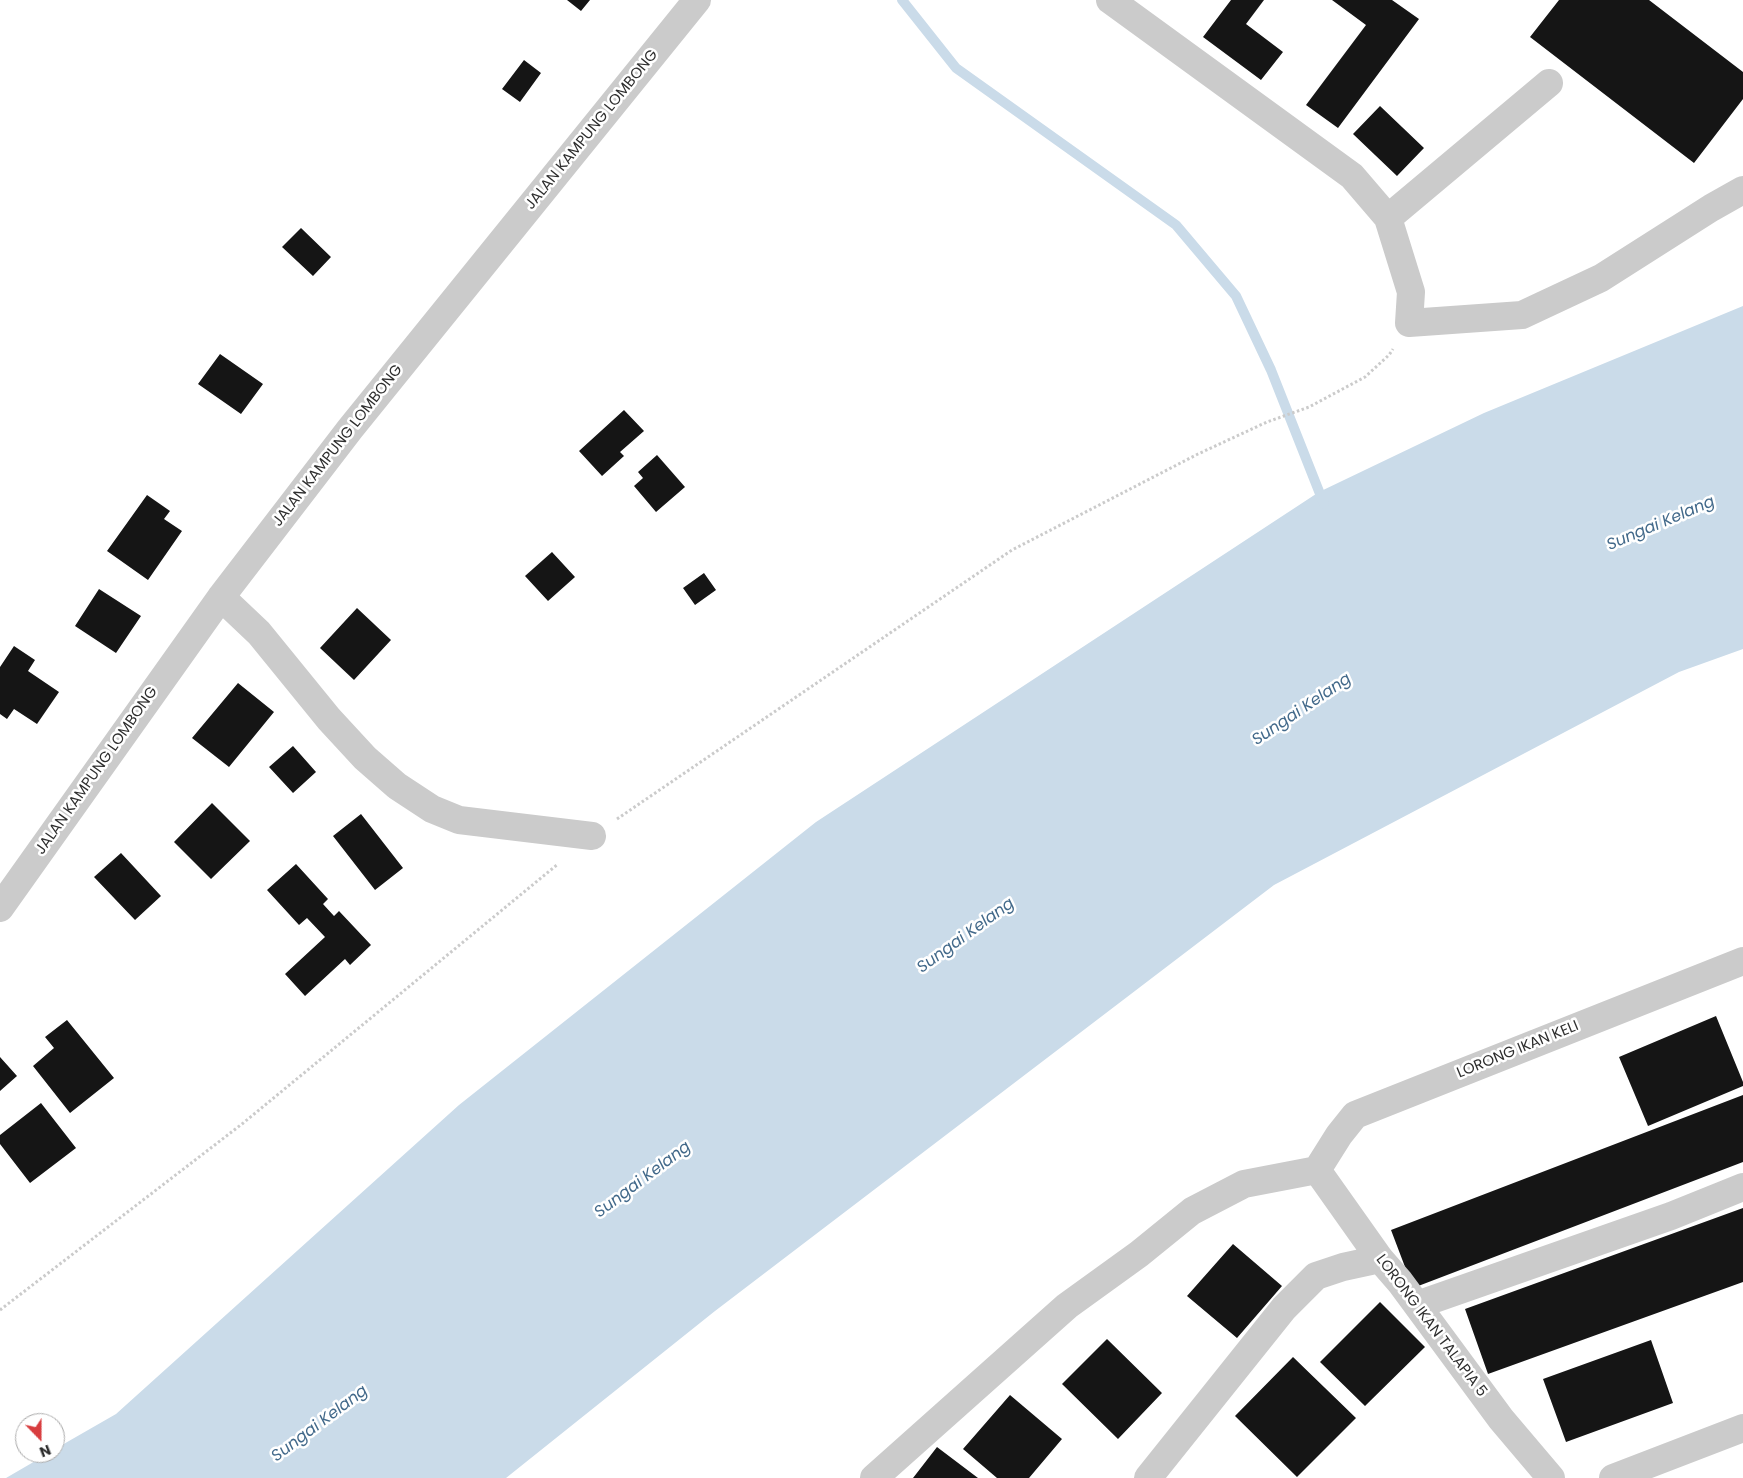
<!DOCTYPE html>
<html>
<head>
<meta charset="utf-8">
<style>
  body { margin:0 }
  #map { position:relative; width:1743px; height:1478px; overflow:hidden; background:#fff; font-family:Poppins,sans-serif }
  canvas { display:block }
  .north { position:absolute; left:15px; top:1413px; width:50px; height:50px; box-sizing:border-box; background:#fff; border:1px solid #ababab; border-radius:50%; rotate:158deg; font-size:14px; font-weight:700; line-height:20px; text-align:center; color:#2e2e2e }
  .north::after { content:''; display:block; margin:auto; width:18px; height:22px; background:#d83d3f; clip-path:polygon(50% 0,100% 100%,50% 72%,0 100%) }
</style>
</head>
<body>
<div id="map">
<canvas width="1743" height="1478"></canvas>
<div class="north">N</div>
</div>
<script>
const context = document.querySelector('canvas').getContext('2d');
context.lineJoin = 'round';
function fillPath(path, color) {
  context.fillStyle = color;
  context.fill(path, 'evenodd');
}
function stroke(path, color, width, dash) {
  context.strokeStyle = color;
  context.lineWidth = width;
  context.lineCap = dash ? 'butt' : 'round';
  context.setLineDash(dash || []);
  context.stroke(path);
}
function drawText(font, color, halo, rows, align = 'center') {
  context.font = font + ' Poppins,sans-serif';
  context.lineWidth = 5;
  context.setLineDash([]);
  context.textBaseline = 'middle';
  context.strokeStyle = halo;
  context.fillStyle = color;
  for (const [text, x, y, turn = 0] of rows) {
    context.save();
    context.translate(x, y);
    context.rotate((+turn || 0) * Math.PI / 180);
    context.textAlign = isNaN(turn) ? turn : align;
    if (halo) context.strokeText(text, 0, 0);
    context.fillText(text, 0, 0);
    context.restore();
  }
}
fillPath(new Path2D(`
  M1743 306V649L1679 672 1274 885 715 1311 506 1478H6L49 1453H55V1449L116 1414 459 1105 816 822 1319 492 1484 413Z`), '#cadbe9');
stroke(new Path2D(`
  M902 0 956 68 1176 225 1236 296 1271 370 1324 504`), '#cadbe9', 10);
fillPath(new Path2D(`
  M567 0H590L581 11Z
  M1231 0H1264L1246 24 1283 52 1261 80 1203 37Z
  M1332 0H1392L1419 19 1338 128 1306 105 1366 25Z
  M1559 0H1649L1743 72V99L1694 163 1530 37Z
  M524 60 541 73 520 102 502 89Z
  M1380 106 1424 148 1397 176 1353 134Z
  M301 228 331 257 313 276 282 247Z
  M220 354 263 384 241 414 198 384Z
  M624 410 644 431 620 452 624 456 602 476 579 451Z
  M657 455 685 487 656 512 634 486 643 478 638 472Z
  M147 495 170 511 164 519 182 531 148 580 107 551Z
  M552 552 575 577 548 601 525 576Z
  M704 573 716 590 695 605 683 588Z
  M99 589 141 616 116 653 75 626Z
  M357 608 391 640 354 680 320 648Z
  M14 646 35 660 28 671 59 692 37 724 14 709 7 719 0 714V667Z
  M238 683 274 712 229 767 192 738Z
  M293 746 316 772 293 793 269 767Z
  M212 803 250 841 211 879 174 842Z
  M361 814 403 868 375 890 333 836Z
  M121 853 161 896 135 920 94 877Z
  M296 864 328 899 323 904 334 916 339 911 371 945 350 965 345 959 305 996 285 974 325 937 307 918 299 925 267 890Z
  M1716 1016 1743 1082V1086L1648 1126 1619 1057Z
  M67 1020 114 1078 70 1113 33 1066 54 1048 45 1037Z
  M0 1057 17 1076 0 1091Z
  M1743 1095V1162L1413 1288 1391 1230Z
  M41 1103 76 1148 30 1183 0 1144V1135Z
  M1743 1208V1282L1488 1374 1465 1309Z
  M1233 1244 1282 1286 1237 1338 1187 1296Z
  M1380 1302 1425 1347 1365 1406 1320 1362Z
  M1107 1339 1162 1393 1118 1439 1062 1384Z
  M1651 1340 1673 1403 1566 1442 1543 1379Z
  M1293 1357 1356 1418 1297 1477 1235 1416Z
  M1010 1395 1062 1439 1029 1478H997L963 1449Z
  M937 1447 978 1478H913Z`), '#151515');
stroke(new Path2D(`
  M617 819 1012 550 1198 454 1267 422 1309 407 1365 377 1389 355 1393 349
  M0 1310 242 1124 558 864`), '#cbcbcb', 3, [2.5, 2.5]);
stroke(new Path2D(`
  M1110 0 1352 176 1388 218 1411 292 1409 323 1522 315 1601 278 1711 208 1743 190
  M1388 218 1549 83
  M221 597 259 633 329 719 365 758 397 786 432 809 459 820 592 836
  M0 908 221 597 350 429 697 0
  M1317 1170 1339 1135 1355 1115 1743 961
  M1317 1170 1380 1259 1400 1282 1501 1419 1551 1478
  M1417 1305 1671 1216 1743 1187
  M874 1478 1067 1306 1139 1254 1192 1211 1244 1184 1317 1170
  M1148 1478 1284 1308 1316 1276 1343 1267 1380 1259
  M1613 1478 1743 1428`), '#cbcbcb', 28);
drawText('15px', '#2e2e2e', '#fff', [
  ["JALAN KAMPUNG LOMBONG",592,130,-51],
  ["JALAN KAMPUNG LOMBONG",338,446,-52],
  ["JALAN KAMPUNG LOMBONG",97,771,-55],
  ["LORONG IKAN KELI",1518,1050,-22],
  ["LORONG IKAN TALAPIA 5",1431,1326,53]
]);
drawText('italic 16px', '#42698a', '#fff', [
  ["Sungai Kelang",1661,524,-23],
  ["Sungai Kelang",1302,710,-34],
  ["Sungai Kelang",966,936,-36],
  ["Sungai Kelang",643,1180,-37],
  ["Sungai Kelang",320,1424,-37]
]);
</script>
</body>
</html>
